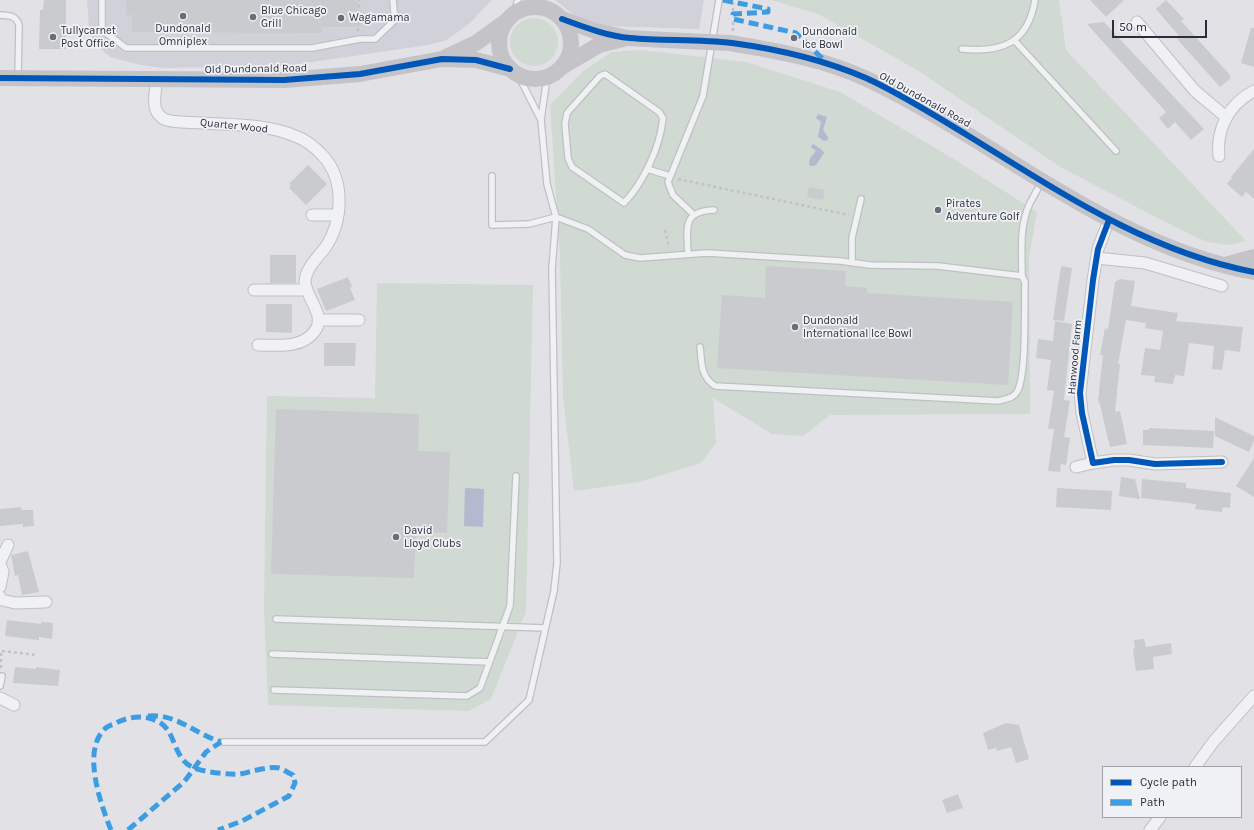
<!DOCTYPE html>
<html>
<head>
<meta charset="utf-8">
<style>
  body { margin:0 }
  #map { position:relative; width:1254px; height:830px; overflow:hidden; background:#e2e2e6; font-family:Karla,sans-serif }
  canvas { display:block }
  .legend { position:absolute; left:1102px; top:766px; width:140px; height:52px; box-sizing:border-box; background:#f0f1f5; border:1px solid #a1a3ab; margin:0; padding:5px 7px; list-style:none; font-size:12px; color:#2b2d3d }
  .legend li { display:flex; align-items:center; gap:8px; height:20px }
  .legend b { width:20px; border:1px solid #a1a3ab }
  .scale { position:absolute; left:1112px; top:20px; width:95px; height:18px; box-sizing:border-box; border:2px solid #2b2d3d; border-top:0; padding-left:5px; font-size:12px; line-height:14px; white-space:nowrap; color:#2b2d3d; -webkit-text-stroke:3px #f0f1f5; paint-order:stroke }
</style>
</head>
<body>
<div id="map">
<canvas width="1254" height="830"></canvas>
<ul class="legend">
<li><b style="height:5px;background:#0057b8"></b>Cycle path</li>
<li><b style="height:5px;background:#3d9de3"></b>Path</li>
</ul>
<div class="scale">50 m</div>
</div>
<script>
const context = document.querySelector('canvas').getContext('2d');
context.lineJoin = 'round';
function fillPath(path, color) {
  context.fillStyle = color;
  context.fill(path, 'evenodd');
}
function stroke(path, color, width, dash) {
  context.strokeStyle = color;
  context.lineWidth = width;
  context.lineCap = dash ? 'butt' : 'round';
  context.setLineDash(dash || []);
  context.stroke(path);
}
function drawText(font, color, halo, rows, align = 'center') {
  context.font = font + ' Karla,sans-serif';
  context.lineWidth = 3.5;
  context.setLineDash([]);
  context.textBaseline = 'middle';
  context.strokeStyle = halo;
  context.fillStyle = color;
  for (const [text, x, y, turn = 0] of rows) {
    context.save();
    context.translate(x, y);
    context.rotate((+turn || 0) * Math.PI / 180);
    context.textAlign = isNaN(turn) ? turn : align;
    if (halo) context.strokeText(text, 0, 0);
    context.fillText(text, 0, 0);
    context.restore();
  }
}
fillPath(new Path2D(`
  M87 0H492L469 24 447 40 428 45 286 66 163 68 136 64 110 57 94 43 89 28Z
  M555 0H704L699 29 605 26 580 20Z`), '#d1d1d9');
fillPath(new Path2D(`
  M771 0H1059L1066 50 1246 241 1229 245 1207 242 1177 228 1062 168 917 70 818 14Z
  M510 42a24 24 0 1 1 48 0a24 24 0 1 1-48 0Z
  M641 50 746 62 840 92 954 159 1037 212 1029 257 1030 414 830 415 803 436 772 434 713 398 716 443 701 463 639 482 574 491 563 397 560 255 550 105 582 72 612 52Z
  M377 283 533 285 526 612 491 699 469 711 268 705 264 607 267 396 375 398Z`), '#d0d9d2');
fillPath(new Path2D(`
  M818 114 827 117 823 130 828 137V140L824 141 818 137 821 122 816 118Z
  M813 144 822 150 824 153 816 165 812 166 809 165 810 158 816 151 811 147Z
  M465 488 484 489 483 527 464 526Z`), '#b3b9ce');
fillPath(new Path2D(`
  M44 0H66V49H39L40 10H43Z
  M126 0H356V2H358V27H322V33L132 32V15H126Z
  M1090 0H1124L1106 17Z
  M1166 0 1184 19 1181 21 1230 75V79L1220 87 1177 39 1180 37 1156 9Z
  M1104 22 1204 129 1191 140 1175 122 1168 129 1159 118 1166 112 1087 24Z
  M1251 28H1254V67L1241 63Z
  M1254 149V199L1246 192 1242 197 1227 184 1232 178 1231 177Z
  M308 165 327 184 306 205 289 188 291 185 289 184Z
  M809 187 825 190 823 200 807 197Z
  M270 255H296V283H270Z
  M766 266 846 271 845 286 867 288V293L1013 302 1008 385 717 368 722 295 765 298Z
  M1061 266 1072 268 1064 321 1053 320Z
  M348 277 352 286 350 288 355 300 326 311 317 289Z
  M1120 279 1135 281 1131 306 1178 313 1176 321 1243 327 1240 352 1225 350 1222 370 1212 369 1214 346 1189 343 1184 376 1175 375 1173 384 1154 382 1155 376 1141 375 1145 348 1160 350 1163 331 1145 328 1146 323 1126 320 1118 364H1120L1115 412 1120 411 1127 444 1110 447 1099 401H1098L1103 355H1100L1105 328 1108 329 1115 282Z
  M266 304H292V333L266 332Z
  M1055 321 1072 324 1064 400 1070 401 1064 437 1070 438 1066 465 1061 464 1060 472 1048 471 1054 429H1048L1054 391 1047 390 1051 360 1036 358 1038 339 1053 341Z
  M324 343H356L355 366H324Z
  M276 409 419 414 418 451 450 452 447 533 416 532 414 578 271 574Z
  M1215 417 1254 436V441L1249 452 1215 436Z
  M1149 428 1214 431 1213 448 1143 445V430H1149Z
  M1254 458V497L1236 486Z
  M1121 477 1135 479 1140 499 1119 496Z
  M1142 479 1186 483V488L1231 493 1230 508 1223 507 1222 512 1195 509 1196 504 1141 498Z
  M1057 488 1112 491 1111 510 1056 507Z
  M21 507 22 510H33L34 526 23 527V524L0 526V509Z
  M28 551 39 592 22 595 18 575 15 576 11 555Z
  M7 620 41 624V622L53 623 52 639 39 637V640L5 636Z
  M1144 639 1146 647 1171 643 1172 654 1153 657 1154 669 1136 671 1133 649 1135 648 1134 640Z
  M15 667 36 669V667L60 670 58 686 13 683Z
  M1006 723 1019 725 1029 759 1016 763 1011 747 997 751 996 748 988 750 983 733Z
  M958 794 963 808 947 813 942 800Z`), '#cacbce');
const lane = new Path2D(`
  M102 0V30L126 48H312L360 39H375L397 18 394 12 393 0
  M542 0 546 8
  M513 14 518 0
  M0 15C9 16 16 15 19 25L18 77
  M1014 40 1116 151
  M962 49C1002 53 1028 43 1035 0
  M605 74 659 112 663 118C660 147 644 182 624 203L572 167 568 158 565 124 567 113 600 76Z
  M518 75 541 120
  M647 169 670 176
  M492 176V225L529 224 556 217 588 229 625 255 640 258 707 253 840 261 870 265 938 266 1022 276C1022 251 1019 226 1030 203 1034 196 1038 188 1042 181
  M694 215 673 195 668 182 703 96 719 0
  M688 254C687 228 682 211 714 210
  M852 263V238L861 199
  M700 347C702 363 700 376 715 386L998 401C1004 399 1013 399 1017 392 1027 375 1024 306 1025 282L1022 276
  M276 619 545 628
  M272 654 489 662
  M0 686 2 676
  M274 690 467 696 480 688 510 606 516 476
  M221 742H485L529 700 554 591 557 563 552 269 556 217 547 184 541 120 547 77`);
const street = new Path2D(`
  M1137 22 1195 91 1226 117
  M157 79C156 88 152 104 157 112 158 114 162 118 164 119 171 123 193 122 203 123 233 125 267 124 295 136 307 140 316 148 324 157 345 181 343 222 325 248 318 257 306 268 305 281 305 298 328 316 314 332 301 349 277 345 258 345
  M1219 156C1216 129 1229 104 1254 91
  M312 215H337
  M1109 220 1098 249 1093 280 1080 393 1082 413 1093 463 1114 460H1129L1155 464 1222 462
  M1097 258 1145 263 1222 286
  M254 290H307
  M318 320H359
  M1076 467 1093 463
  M0 562 8 545
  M0 564 3 572 0 587
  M0 597 2 600 15 603 46 602
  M0 698 14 705
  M1195 767 1214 741 1254 696
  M1150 830 1160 817`);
stroke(lane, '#c0c0c4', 8);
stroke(street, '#c0c0c4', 13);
stroke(new Path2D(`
  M733 2V14
  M357 31 359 28V0
  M733 31V19
  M678 179 849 215
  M665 230 669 248
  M1 668V651L37 655`), '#c3c3c7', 2.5, [3, 3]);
stroke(lane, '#f0f1f3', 5.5);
stroke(street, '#f0f1f3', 11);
stroke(new Path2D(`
  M499 43a36 36 0 1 1 72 0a36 36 0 1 1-72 0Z
  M562 19 595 31 628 38 686 41
  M730 43C777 51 824 59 867 79 998 141 1108 245 1254 272
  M446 57 476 43 505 22
  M563 66 599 45 623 39
  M0 78 284 80 360 74 442 59 476 60 510 69
  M1225 265 1254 257`), '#c3c3c8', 16);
stroke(new Path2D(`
  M686 41 730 43`), '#c3c3c8', 16);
stroke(new Path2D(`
  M723 0 768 9V12L733 14V19L796 33 826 62
  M148 716C176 713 195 734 221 742
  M111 830C101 805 80 748 107 727 110 725 115 724 118 722 131 716 146 715 159 722 176 731 173 758 192 767 202 772 229 775 240 774 250 772 269 766 279 768 283 769 288 773 293 775L295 783 289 796 242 821 218 830
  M128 830 184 782 206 752 221 742`), '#3d9de3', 5, [10, 5]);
stroke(new Path2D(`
  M562 19C584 27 607 36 630 38 664 41 698 39 732 43 777 49 824 60 866 78 901 94 934 115 967 135 1058 191 1148 252 1254 272
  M0 78 284 80 360 74 442 59 476 60 510 69
  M1109 220 1098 249 1093 280 1080 393 1082 413 1093 463 1114 460H1129L1155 464 1222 462`), '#0057b8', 6);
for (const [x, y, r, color] of [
  [183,16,4,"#6b6c78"],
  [253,17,4,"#6b6c78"],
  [341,18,4,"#6b6c78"],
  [53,37,4,"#6b6c78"],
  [794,38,4,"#6b6c78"],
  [938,210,4,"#6b6c78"],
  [795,327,4,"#6b6c78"],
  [396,537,4,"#6b6c78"]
]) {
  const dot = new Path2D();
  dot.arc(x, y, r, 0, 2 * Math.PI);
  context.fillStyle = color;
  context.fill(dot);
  stroke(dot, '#f0f1f5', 1.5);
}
drawText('11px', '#2b2d3d', '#f0f1f5', [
  ["Blue Chicago",261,11],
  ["Grill",261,24],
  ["Wagamama",349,18],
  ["Dundonald",183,29,"center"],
  ["Omniplex",183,42,"center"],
  ["Tullycarnet",61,31],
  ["Post Office",61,44],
  ["Dundonald",802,32],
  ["Ice Bowl",802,45],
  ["Pirates",946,204],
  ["Adventure Golf",946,217],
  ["Dundonald",803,321],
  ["International Ice Bowl",803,334],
  ["David",404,531],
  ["Lloyd Clubs",404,544]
], 'left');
drawText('11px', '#2b2d3d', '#f0f1f5', [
  ["Old Dundonald Road",256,69,-1],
  ["Old Dundonald Road",925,100,29],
  ["Quarter Wood",234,126,6],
  ["Hanwood Farm",1075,357,-85]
]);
</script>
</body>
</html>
